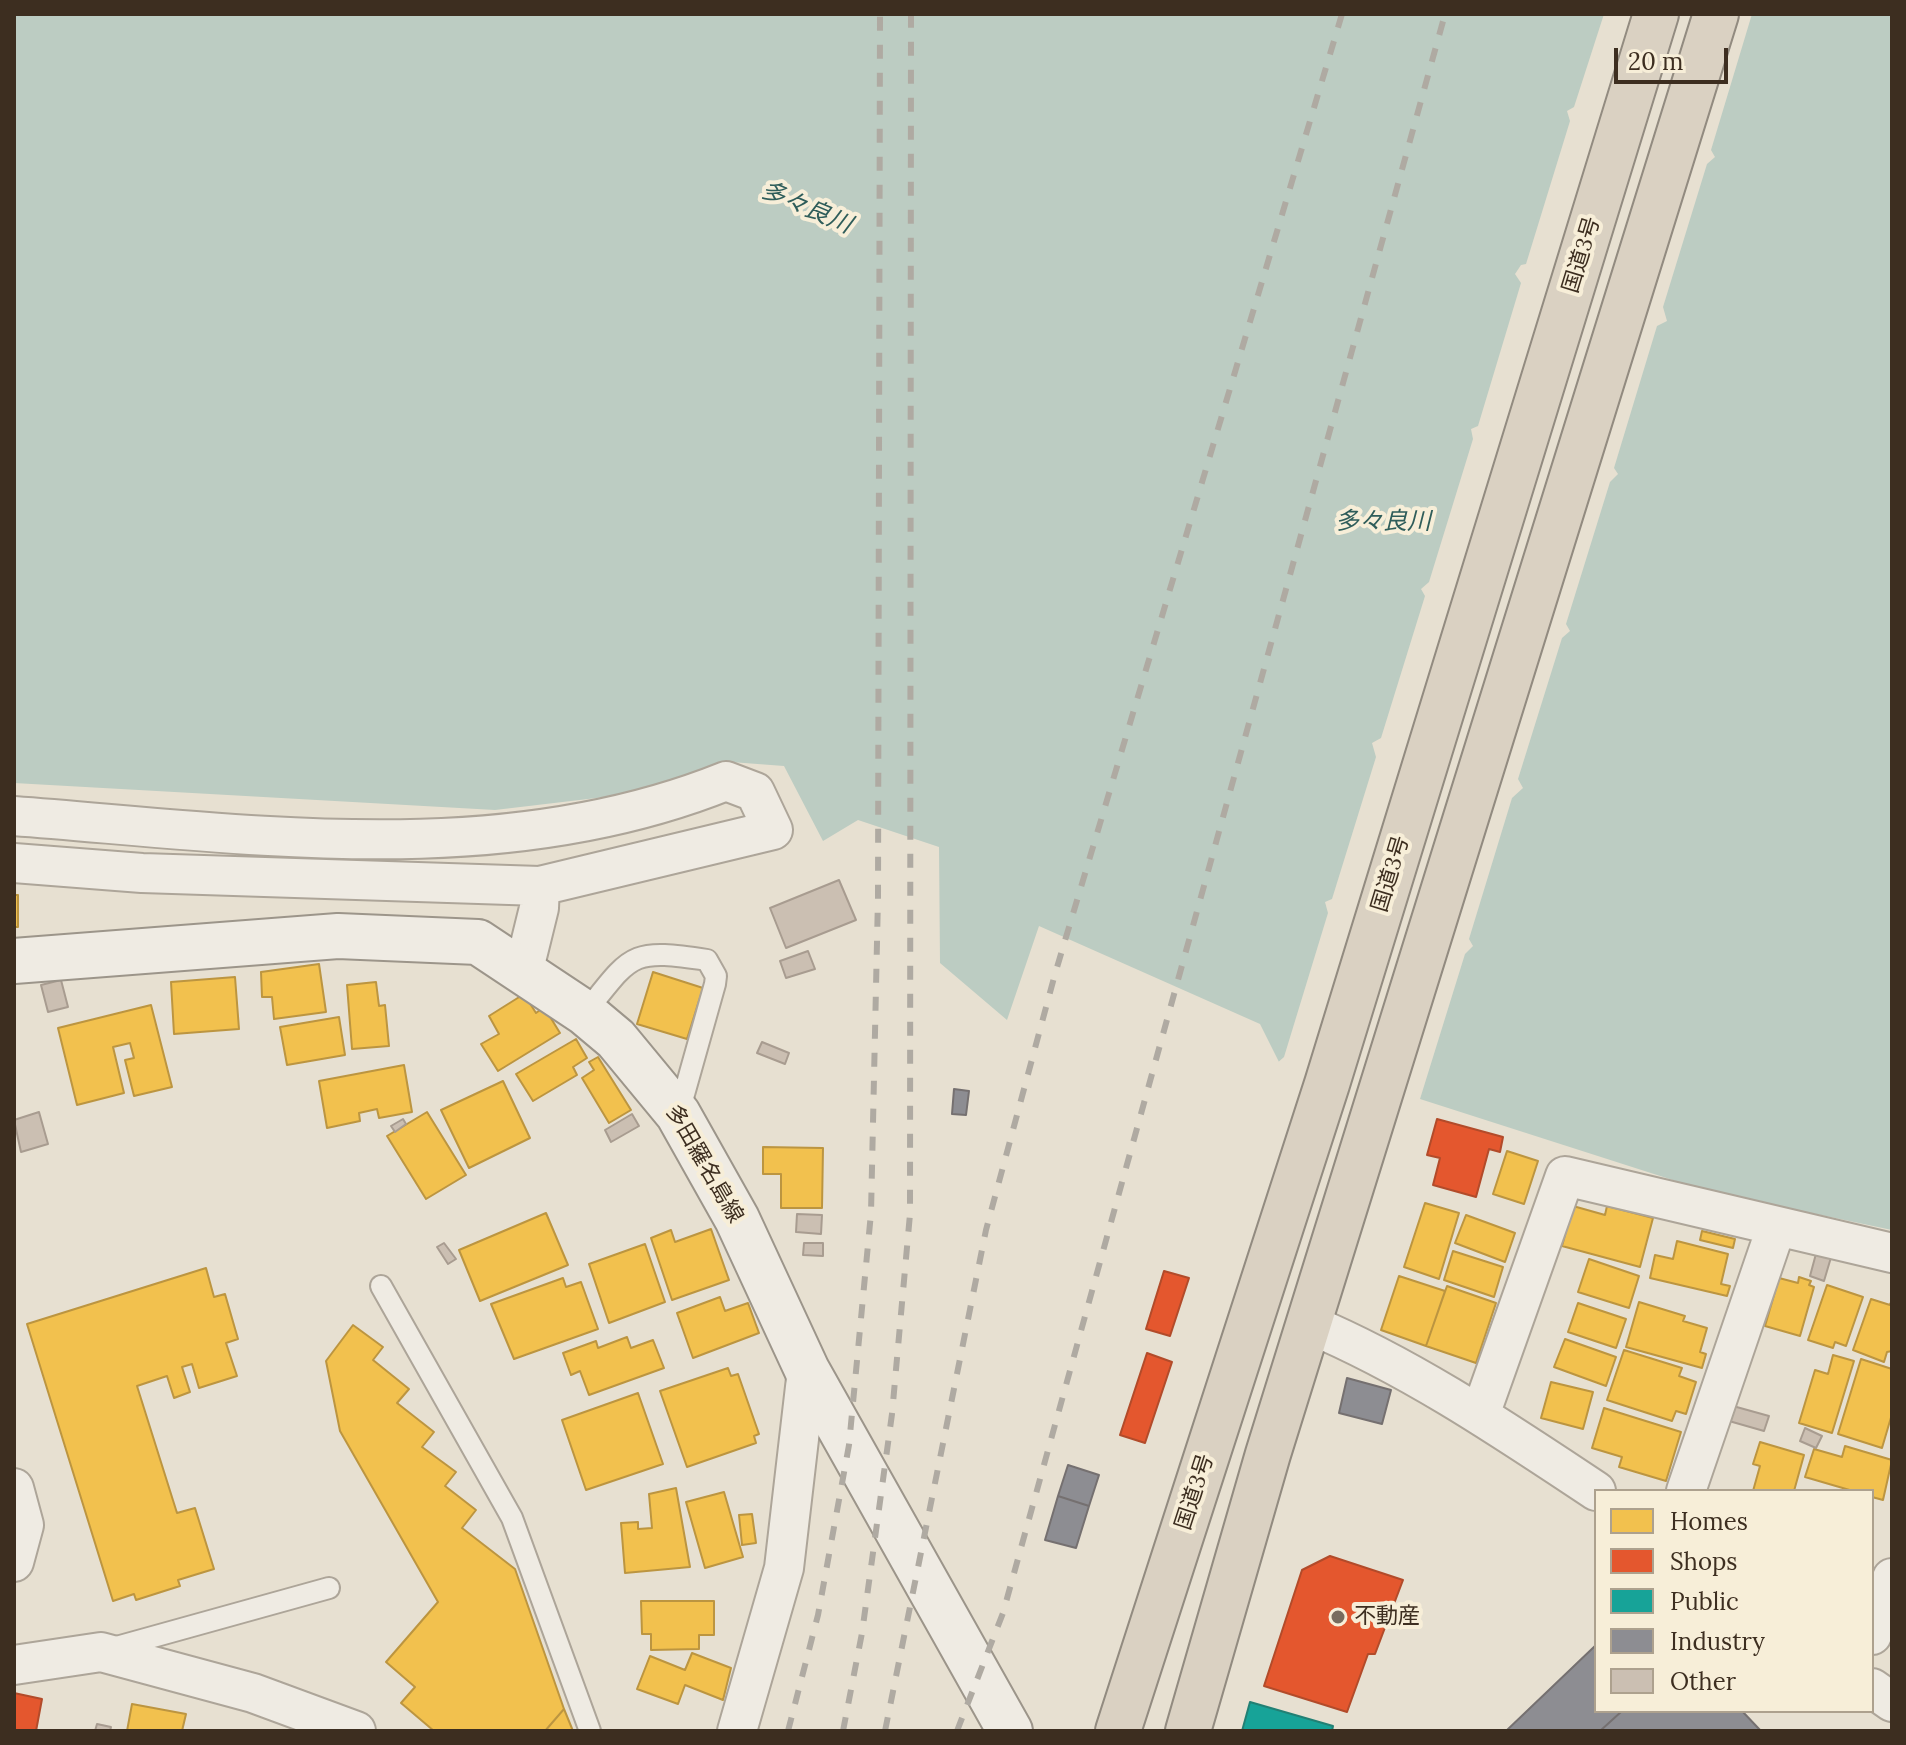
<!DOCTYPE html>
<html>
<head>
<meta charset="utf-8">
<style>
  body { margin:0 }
  #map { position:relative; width:1906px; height:1745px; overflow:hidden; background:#e7e0d1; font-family:Lora,serif }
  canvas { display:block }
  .frame { position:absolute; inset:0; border:16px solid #3d2e20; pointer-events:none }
  .legend { position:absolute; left:1594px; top:1489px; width:280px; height:224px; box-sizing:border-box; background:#f7eed8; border:2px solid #ada18e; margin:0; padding:10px 14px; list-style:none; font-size:24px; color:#3d2e20 }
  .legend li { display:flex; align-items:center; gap:16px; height:40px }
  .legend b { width:40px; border:2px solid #ada18e }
  .scale { position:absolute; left:1614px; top:48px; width:114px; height:36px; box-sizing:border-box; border:4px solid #3d2e20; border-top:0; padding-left:10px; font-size:24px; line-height:28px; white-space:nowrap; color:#3d2e20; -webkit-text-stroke:6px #f7eed8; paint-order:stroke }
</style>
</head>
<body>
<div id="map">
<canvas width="1906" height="1745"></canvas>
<div class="frame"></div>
<ul class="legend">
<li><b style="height:22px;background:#f2c14e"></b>Homes</li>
<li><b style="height:22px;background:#e4572e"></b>Shops</li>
<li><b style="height:22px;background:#17a398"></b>Public</li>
<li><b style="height:22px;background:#8d8d92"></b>Industry</li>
<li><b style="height:22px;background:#cbbfb2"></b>Other</li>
</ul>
<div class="scale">20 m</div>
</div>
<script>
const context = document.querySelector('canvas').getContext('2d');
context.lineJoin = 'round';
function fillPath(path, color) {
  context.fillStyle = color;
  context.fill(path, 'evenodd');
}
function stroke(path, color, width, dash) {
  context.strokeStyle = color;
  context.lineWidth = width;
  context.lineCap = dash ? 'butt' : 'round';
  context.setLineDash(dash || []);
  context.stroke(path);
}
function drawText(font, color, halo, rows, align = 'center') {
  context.font = font + ' Lora,"Noto Sans JP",serif';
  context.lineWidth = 8;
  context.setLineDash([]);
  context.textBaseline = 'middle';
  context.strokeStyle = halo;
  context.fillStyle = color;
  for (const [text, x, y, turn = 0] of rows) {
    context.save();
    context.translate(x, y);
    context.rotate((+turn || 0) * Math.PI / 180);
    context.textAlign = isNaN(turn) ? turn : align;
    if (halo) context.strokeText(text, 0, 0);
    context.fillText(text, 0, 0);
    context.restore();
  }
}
fillPath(new Path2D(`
  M14 14 1892 15V1230L1707 1191 1420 1099 1279 1062 1260 1024 1039 926 1007 1020 940 963 939 847 858 820 823 841 784 766 731 762 647 792 495 810 14 783Z`), '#bcccc2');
fillPath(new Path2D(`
  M1604 14H1752L1711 150 1715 157 1707 164 1663 307 1667 321 1657 326 1614 468 1618 474 1610 482 1566 624 1570 631 1562 638 1518 779 1523 788 1512 798 1469 939 1473 946 1465 954 1420 1099 1422 1104 1276 1064 1284 1057 1328 913 1325 902 1332 899 1376 757 1372 743 1381 738 1425 596 1421 589 1429 582 1473 439 1471 429 1478 426 1521 283 1515 274 1521 265 1526 264 1570 121 1567 111 1574 107Z`), '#e7e0d1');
const homes = new Path2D(`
  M14 895H18V927H14Z
  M319 964 326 1012 274 1019 272 997H262L261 972Z
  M653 972 703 988 687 1039 637 1024Z
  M235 977 239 1029 174 1034 171 982Z
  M376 982 379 1006 385 1005 389 1046 352 1049 347 985Z
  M524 994 536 1013 544 1007 560 1033 498 1071 481 1044 499 1034 489 1016Z
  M151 1005 172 1087 134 1096 125 1060 134 1058 130 1043 113 1047 124 1093 77 1105 58 1028Z
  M339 1017 345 1055 287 1065 280 1027Z
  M576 1039 587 1058 573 1067 577 1075 533 1101 516 1074Z
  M598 1057 631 1110 609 1123 582 1078 594 1070 589 1062Z
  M404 1065 412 1112 379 1118 377 1109 359 1113 360 1121 327 1128 319 1081Z
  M503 1081 530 1138 469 1168 441 1110Z
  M427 1112 466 1175 426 1199 387 1136Z
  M763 1147 823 1148 822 1208H781V1174H763Z
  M1507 1151 1538 1161 1524 1204 1493 1194Z
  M1425 1203 1459 1213 1439 1279 1404 1267Z
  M1573 1206 1605 1215 1607 1206 1653 1218 1640 1267 1562 1246Z
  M546 1213 568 1265 480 1301 459 1250Z
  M1466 1215 1515 1233 1505 1262 1455 1243Z
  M711 1229 729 1280 672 1300 651 1238 671 1230 675 1242Z
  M1702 1231 1735 1239 1733 1248 1700 1240Z
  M1677 1241 1728 1254 1721 1284 1730 1286 1727 1296 1650 1278 1655 1255 1673 1259Z
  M645 1244 665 1302 609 1323 589 1264Z
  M1453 1251 1503 1267 1494 1297 1444 1280Z
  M1589 1259 1639 1276 1629 1308 1578 1292Z
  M206 1268 214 1297 225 1294 238 1339 226 1343 237 1376 199 1388 192 1364 182 1367 190 1392 174 1398 167 1376 137 1386 177 1513 195 1508 214 1569 178 1580 180 1586 136 1600 134 1594 113 1601 27 1324Z
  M1399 1276 1445 1291 1426 1346 1381 1330Z
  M1799 1277 1811 1281 1809 1285 1814 1287 1800 1336 1765 1326 1779 1278 1798 1283Z
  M563 1278 566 1287 581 1282 598 1329 514 1359 491 1304Z
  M1827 1285 1863 1297 1846 1346 1835 1342 1833 1348 1808 1340Z
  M1447 1286 1496 1303 1476 1363 1426 1346Z
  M720 1297 725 1311 748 1303 759 1333 693 1358 677 1313Z
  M1871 1299 1890 1305 1892 1299V1351L1887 1352 1884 1362 1853 1350Z
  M1639 1302 1685 1316 1683 1321 1707 1328 1700 1352 1706 1354 1702 1368 1626 1347Z
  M1578 1303 1626 1319 1616 1348 1568 1332Z
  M353 1325 383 1347 373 1360 409 1389 397 1403 434 1432 422 1447 456 1472 445 1486 476 1510 462 1528 515 1569 564 1709 545 1731H434L401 1703 415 1687 386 1662 438 1602 340 1431 326 1361Z
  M627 1337 631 1348 653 1340 664 1368 589 1395 580 1371 571 1375 563 1353 596 1341 598 1348Z
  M1565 1339 1616 1357 1606 1386 1554 1367Z
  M1624 1350 1682 1368 1679 1376 1696 1382 1686 1414 1676 1411 1672 1421 1607 1400Z
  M1833 1355 1854 1361 1832 1433 1799 1423 1815 1370 1828 1374Z
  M1861 1359 1892 1369V1414L1882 1448 1838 1434Z
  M728 1368 731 1376 738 1374 759 1434 754 1436 756 1443 687 1467 660 1391Z
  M1551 1382 1593 1392 1583 1429 1541 1418Z
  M638 1393 663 1464 586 1490 562 1420Z
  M1604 1408 1681 1432 1666 1481 1619 1467 1622 1457 1592 1448Z
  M1760 1442 1804 1455 1794 1491H1753L1760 1466 1753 1464Z
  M1845 1446 1892 1460 1883 1500 1872 1497V1491H1853L1805 1477 1814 1449 1842 1457Z
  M676 1488 690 1567 625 1573 621 1523 638 1522V1529L652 1528 649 1494Z
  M724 1492 743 1557 705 1568 686 1502Z
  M752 1514 756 1543 742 1545 739 1515Z
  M641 1601H714V1635H699V1649L651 1650V1634H642Z
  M692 1653 731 1668 723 1700 685 1685 678 1704 637 1689 650 1656 685 1670Z
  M132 1704 186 1714 182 1731H127Z
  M564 1709 573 1731H545Z`);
fillPath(homes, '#f2c14e');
stroke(homes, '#bc9540', 2);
const shops = new Path2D(`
  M1437 1119 1503 1137 1500 1152 1489 1149 1476 1197 1433 1185 1440 1158 1427 1155Z
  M1164 1271 1189 1278 1170 1336 1146 1329Z
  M1147 1353 1172 1362 1145 1443 1120 1435Z
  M1330 1556 1403 1580 1375 1654H1368L1347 1712 1264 1686 1302 1570Z
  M14 1693 42 1699 36 1731H14Z`);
fillPath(shops, '#e4572e');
stroke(shops, '#b24b2a', 2);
const public = new Path2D(`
  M1250 1702 1333 1726 1332 1731H1242Z`);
fillPath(public, '#17a398');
stroke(public, '#228074', 2);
const industry = new Path2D(`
  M954 1089 969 1091 966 1115 952 1114Z
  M1347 1378 1391 1390 1382 1424 1339 1413Z
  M1068 1465 1099 1475 1089 1506 1058 1496Z
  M1058 1496 1089 1506 1076 1548 1045 1540Z
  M1596 1645V1711H1622L1600 1731H1506Z
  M1622 1711H1742L1761 1731H1600Z`);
fillPath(industry, '#8d8d92');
stroke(industry, '#757070', 2);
const building = new Path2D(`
  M839 880 856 920 786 948 770 908Z
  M808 951 815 969 786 978 780 961Z
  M61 980 68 1007 48 1012 41 985Z
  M762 1042 789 1053 785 1064 757 1053Z
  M39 1112 48 1144 21 1152 14 1120Z
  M632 1114 639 1126 611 1142 605 1130Z
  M403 1119 406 1124 395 1132 391 1126Z
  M797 1214 822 1215 821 1234 796 1232Z
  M444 1243 456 1259 448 1264 437 1247Z
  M804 1243H823V1256L803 1255Z
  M1817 1250 1832 1254 1824 1281 1810 1276Z
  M1733 1406 1769 1416 1764 1431 1729 1421Z
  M1805 1428 1822 1436 1816 1448 1800 1441Z
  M97 1724 111 1727 110 1731H95Z`);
fillPath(building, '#cbbfb2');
stroke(building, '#a89c90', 2);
const lane = new Path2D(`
  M585 1013C632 954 630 948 707 960L716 976 715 984 679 1112
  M381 1286 512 1518 590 1731
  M113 1648 329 1588`);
const street = new Path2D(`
  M14 816C251 834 500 872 726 781L755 792 773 830 540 886 142 873 14 863
  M523 973 539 908 540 886
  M1309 1324C1411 1367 1504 1430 1596 1491
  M1480 1415 1565 1176 1892 1253
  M14 1488 24 1525 14 1562
  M1686 1491 1776 1228
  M1872 1635 1892 1578
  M14 1665 101 1652 253 1693 356 1731
  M1872 1688 1892 1702
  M737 1731 784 1568 807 1370`);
const secondary = new Path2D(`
  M14 961 338 936 478 942 585 1013 616 1039 678 1114 737 1219 807 1370 1010 1731`);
const highway = new Path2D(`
  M1118 1731 1327 1084 1656 14
  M1188 1731 1268 1454 1716 14`);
stroke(lane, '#ada599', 24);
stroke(street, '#ada599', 42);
stroke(secondary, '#9c958a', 48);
stroke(highway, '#928b80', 48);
stroke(lane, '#efebe3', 20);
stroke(street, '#efebe3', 38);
stroke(secondary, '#efebe3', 44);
stroke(highway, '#dad1c2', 44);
stroke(new Path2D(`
  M788 1731 818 1615 849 1445 871 1213 878 897 880 14
  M843 1731 862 1633 892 1414 910 1214 911 14
  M885 1731 986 1230 1055 974 1342 14
  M957 1731 1003 1613 1445 14`), '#afaaa2', 6, [14, 14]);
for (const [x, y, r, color] of [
  [1338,1617,8,"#786c5e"]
]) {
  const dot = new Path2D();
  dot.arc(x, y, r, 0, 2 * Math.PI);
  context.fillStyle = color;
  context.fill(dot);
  stroke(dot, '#f7eed8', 3);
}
drawText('22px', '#3d2e20', '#f7eed8', [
  ["国道3号",1582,255,-73],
  ["国道3号",1391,874,-73],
  ["多田羅名島線",704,1164,60],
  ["国道3号",1195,1492,-72]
]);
drawText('22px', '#3d2e20', '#f7eed8', [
  ["不動産",1354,1617]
], 'left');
drawText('italic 24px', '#2f5d5a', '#f7eed8', [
  ["多々良川",806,208,23],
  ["多々良川",1383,522]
]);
</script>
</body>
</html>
